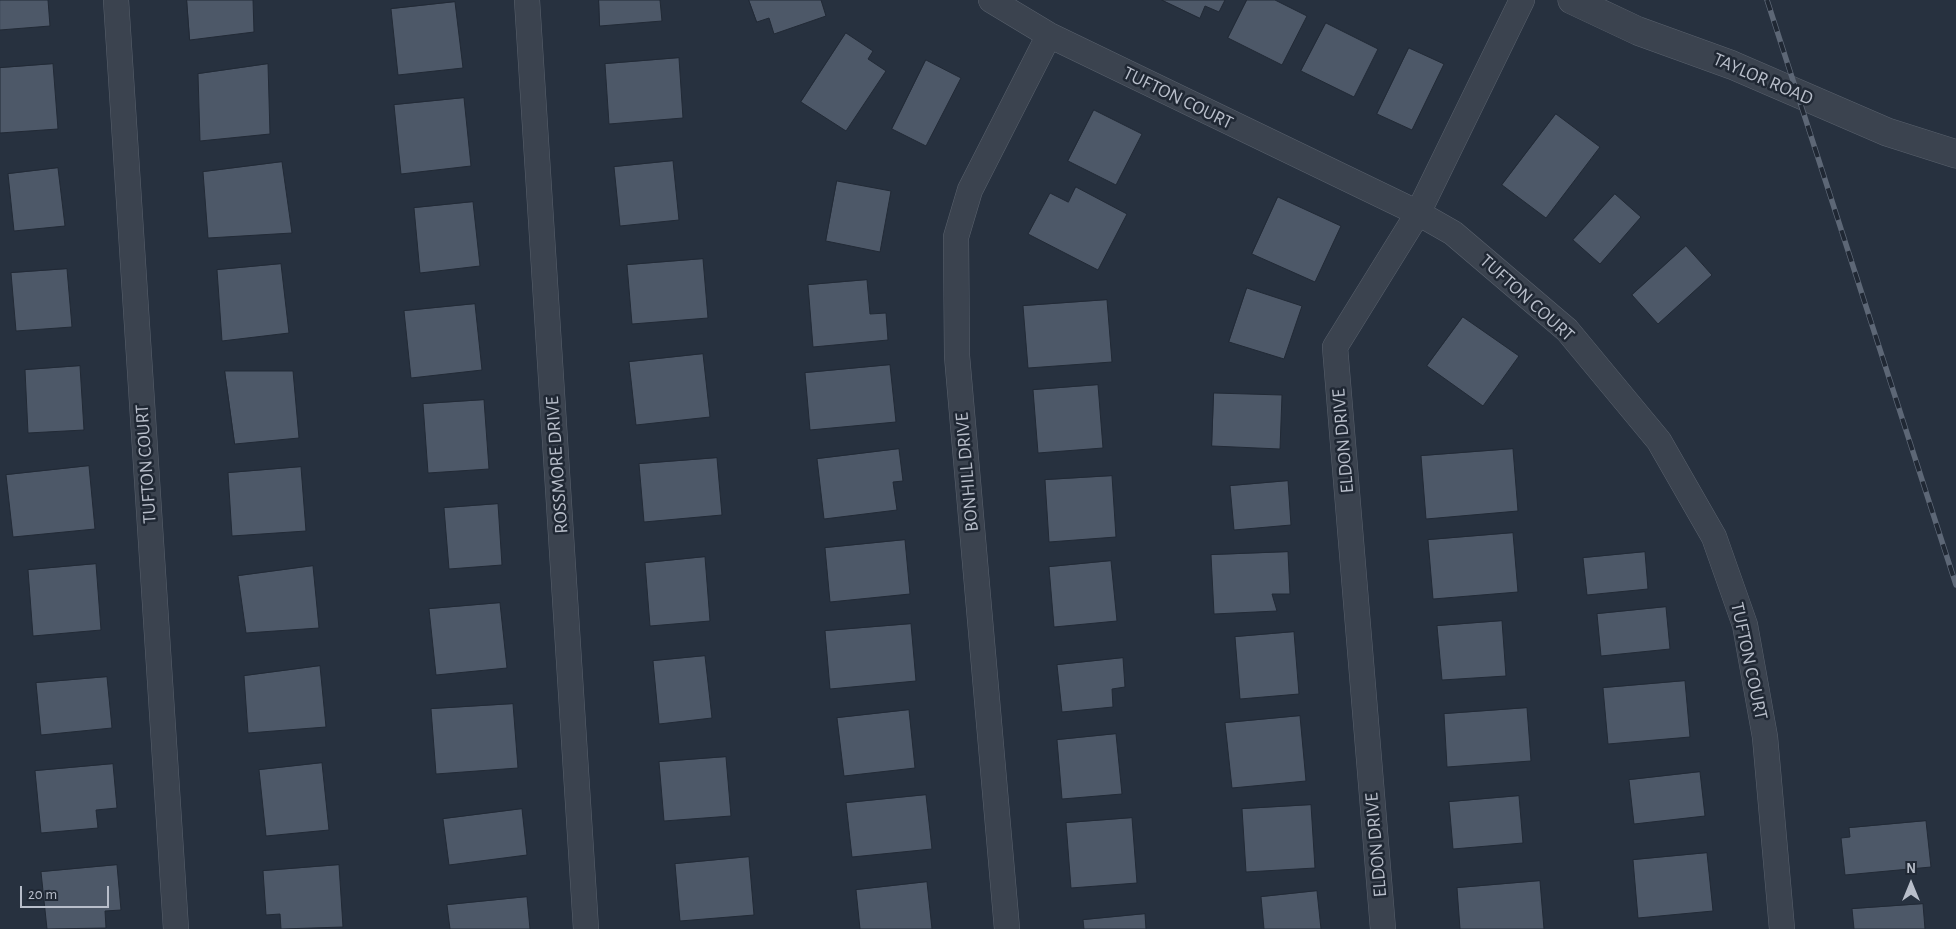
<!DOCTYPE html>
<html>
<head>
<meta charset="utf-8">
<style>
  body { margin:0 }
  #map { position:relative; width:1956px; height:929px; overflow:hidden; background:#27313f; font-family:"Alegreya Sans",sans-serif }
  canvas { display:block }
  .north { position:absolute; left:1886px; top:859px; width:50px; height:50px; -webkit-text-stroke:4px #202834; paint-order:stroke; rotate:0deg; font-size:14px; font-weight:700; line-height:20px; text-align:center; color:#b8beca }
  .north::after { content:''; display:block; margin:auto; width:18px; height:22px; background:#b8beca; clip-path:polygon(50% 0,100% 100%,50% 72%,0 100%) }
  .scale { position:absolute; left:20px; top:886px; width:89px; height:22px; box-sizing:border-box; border:2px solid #b8beca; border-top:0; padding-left:6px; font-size:15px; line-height:18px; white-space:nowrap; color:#b8beca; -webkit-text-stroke:4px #202834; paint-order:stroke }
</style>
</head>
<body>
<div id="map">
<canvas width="1956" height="929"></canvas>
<div class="north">N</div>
<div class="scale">20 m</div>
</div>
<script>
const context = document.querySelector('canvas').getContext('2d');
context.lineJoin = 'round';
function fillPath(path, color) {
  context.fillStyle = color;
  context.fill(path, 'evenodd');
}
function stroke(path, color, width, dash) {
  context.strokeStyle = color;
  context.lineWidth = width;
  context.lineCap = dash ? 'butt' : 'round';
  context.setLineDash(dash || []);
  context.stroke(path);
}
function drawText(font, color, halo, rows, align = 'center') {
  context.font = font + ' "Alegreya Sans",sans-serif';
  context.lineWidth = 5;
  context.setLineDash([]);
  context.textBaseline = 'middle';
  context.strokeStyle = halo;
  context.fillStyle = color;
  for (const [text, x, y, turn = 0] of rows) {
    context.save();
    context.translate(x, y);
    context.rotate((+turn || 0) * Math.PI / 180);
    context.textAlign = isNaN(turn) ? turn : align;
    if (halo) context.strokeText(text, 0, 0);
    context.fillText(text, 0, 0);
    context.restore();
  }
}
const building = new Path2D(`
  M0 0H48L50 26 0 30Z
  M187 0H253L254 32 190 40Z
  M599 0H660L662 21 600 26Z
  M749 0H821L826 16 774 34 769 18 757 22Z
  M1162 0H1225L1219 12 1205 6 1200 18Z
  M1247 0H1275L1307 16 1282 65 1228 38Z
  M455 2 463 68 398 75 391 9Z
  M1326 23 1378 49 1354 97 1301 71Z
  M846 33 873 51 868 59 886 71 846 131 801 102Z
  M1409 48 1444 64 1412 130 1377 114Z
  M679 58 683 118 609 124 605 64Z
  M926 60 961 78 926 146 892 129Z
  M53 64 58 129 0 133V68Z
  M268 64 270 134 200 141 198 74Z
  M464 98 471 166 401 174 394 105Z
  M1094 110 1142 134 1116 185 1068 161Z
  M1556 114 1600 147 1546 218 1502 185Z
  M673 161 679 220 620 226 614 167Z
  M282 162 292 233 208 238 203 172Z
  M58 168 65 226 14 231 8 174Z
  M837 181 891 191 880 252 826 241Z
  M1076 187 1127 214 1098 270 1028 234 1050 193 1068 202Z
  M1615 194 1641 217 1600 264 1573 240Z
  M1278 197 1341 226 1315 282 1252 254Z
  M473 202 480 266 420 273 414 208Z
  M1686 246 1712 275 1658 324 1632 295Z
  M703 259 708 318 632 324 627 265Z
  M281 264 289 333 222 341 217 270Z
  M67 269 72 327 16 331 11 273Z
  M867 280 870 314 886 313 888 340 813 347 808 285Z
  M1247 288 1302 306 1284 359 1229 342Z
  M1107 300 1112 362 1028 368 1023 306Z
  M475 304 482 370 411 378 404 311Z
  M1463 317 1519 356 1483 406 1427 366Z
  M703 354 710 417 636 425 629 362Z
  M890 365 896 422 810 430 805 373Z
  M80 366 84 430 28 433 25 370Z
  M225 371H293L299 438 235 444Z
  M1098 385 1103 448 1038 453 1033 390Z
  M1214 393 1282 395 1280 449 1212 446Z
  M484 400 489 469 428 473 423 404Z
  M899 449 903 481 893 482 897 510 824 519 817 459Z
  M1513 449 1518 511 1426 519 1421 456Z
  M717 458 722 515 644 522 639 464Z
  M89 466 95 529 13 537 6 475Z
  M301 467 306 531 232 536 228 473Z
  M1112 476 1116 537 1049 542 1045 480Z
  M1288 481 1291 525 1234 530 1230 486Z
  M498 504 502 565 449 569 444 508Z
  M1513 533 1518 592 1433 599 1428 540Z
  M905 540 910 594 830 602 825 548Z
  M1288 552 1290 594H1272L1277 611 1214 614 1211 555Z
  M1645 552 1648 589 1587 595 1583 558Z
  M705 557 710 621 650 626 645 563Z
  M1111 561 1117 621 1054 627 1049 567Z
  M96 564 101 630 33 636 28 570Z
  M313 566 319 628 246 633 238 576Z
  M500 603 507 668 436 675 429 609Z
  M1666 607 1670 649 1601 656 1597 614Z
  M1502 621 1506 676 1442 680 1437 626Z
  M911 624 916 681 830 689 825 631Z
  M1294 632 1299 694 1240 699 1235 637Z
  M705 656 712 718 659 724 653 661Z
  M1123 658 1125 687 1112 689 1113 707 1062 712 1057 665Z
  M320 666 326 727 248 733 244 676Z
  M107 677 112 728 41 735 36 683Z
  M1685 681 1690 737 1608 744 1603 688Z
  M513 704 518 768 436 774 431 709Z
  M1527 708 1531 761 1447 767 1444 714Z
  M909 710 915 768 844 776 837 718Z
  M1300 716 1306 781 1232 788 1225 723Z
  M1116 734 1122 794 1062 799 1057 740Z
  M726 757 731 816 664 821 659 762Z
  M322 763 329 830 266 836 259 770Z
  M113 764 117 808 96 810 98 828 41 833 35 771Z
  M1700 772 1705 816 1634 824 1629 780Z
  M926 795 932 849 852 857 846 803Z
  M1519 796 1523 843 1453 849 1449 802Z
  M1311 805 1315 868 1246 872 1242 809Z
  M522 809 527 855 449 865 443 819Z
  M1132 818 1137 883 1071 888 1066 823Z
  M1926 821 1931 867 1845 875 1841 838 1850 837 1849 828Z
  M1707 853 1713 911 1638 918 1633 860Z
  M749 857 754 915 680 921 675 864Z
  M117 865 121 910 105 911 106 928 47 929 41 872Z
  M339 865 343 927 281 929 280 914 266 915 263 871Z
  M1540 881 1544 929H1460L1457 888Z
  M927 882 932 929H860L856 890Z
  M1317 891 1321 929H1264L1261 897Z
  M527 897 530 929H450L447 905Z
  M1923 904 1925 929H1854L1852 909Z
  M1145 914 1146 929H1084L1083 920Z`);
fillPath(building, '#4d5868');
stroke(building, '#222a36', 1);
const minor = new Path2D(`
  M116 0 176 929
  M527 0 586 929
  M991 0 1049 35 1418 213 1453 233 1567 330 1659 441 1714 537 1745 625 1765 737 1782 929
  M1007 929 957 356 956 237 970 190 1049 35
  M1383 929 1335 347 1418 213 1522 0`);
const tertiary = new Path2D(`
  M1572 0 1638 31 1732 65 1887 132 1956 154`);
stroke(minor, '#59616d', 26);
stroke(tertiary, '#59616d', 29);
stroke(minor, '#3b434f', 25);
stroke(tertiary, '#3b434f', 28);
const rail = new Path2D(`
  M1767 0 1956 585`);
stroke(rail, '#5d6776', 5.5);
stroke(rail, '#202834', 4, [11]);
drawText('19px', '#b8beca', '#202834', [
  ["TAYLOR ROAD",1763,79,23],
  ["TUFTON COURT",1178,98,26],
  ["TUFTON COURT",1527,298,42],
  ["ELDON DRIVE",1343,441,-95],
  ["TUFTON COURT",146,464,-94],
  ["ROSSMORE DRIVE",557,465,-94],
  ["BONHILL DRIVE",967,472,-95],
  ["TUFTON COURT",1749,661,78],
  ["ELDON DRIVE",1376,845,-95]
]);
</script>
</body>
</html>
